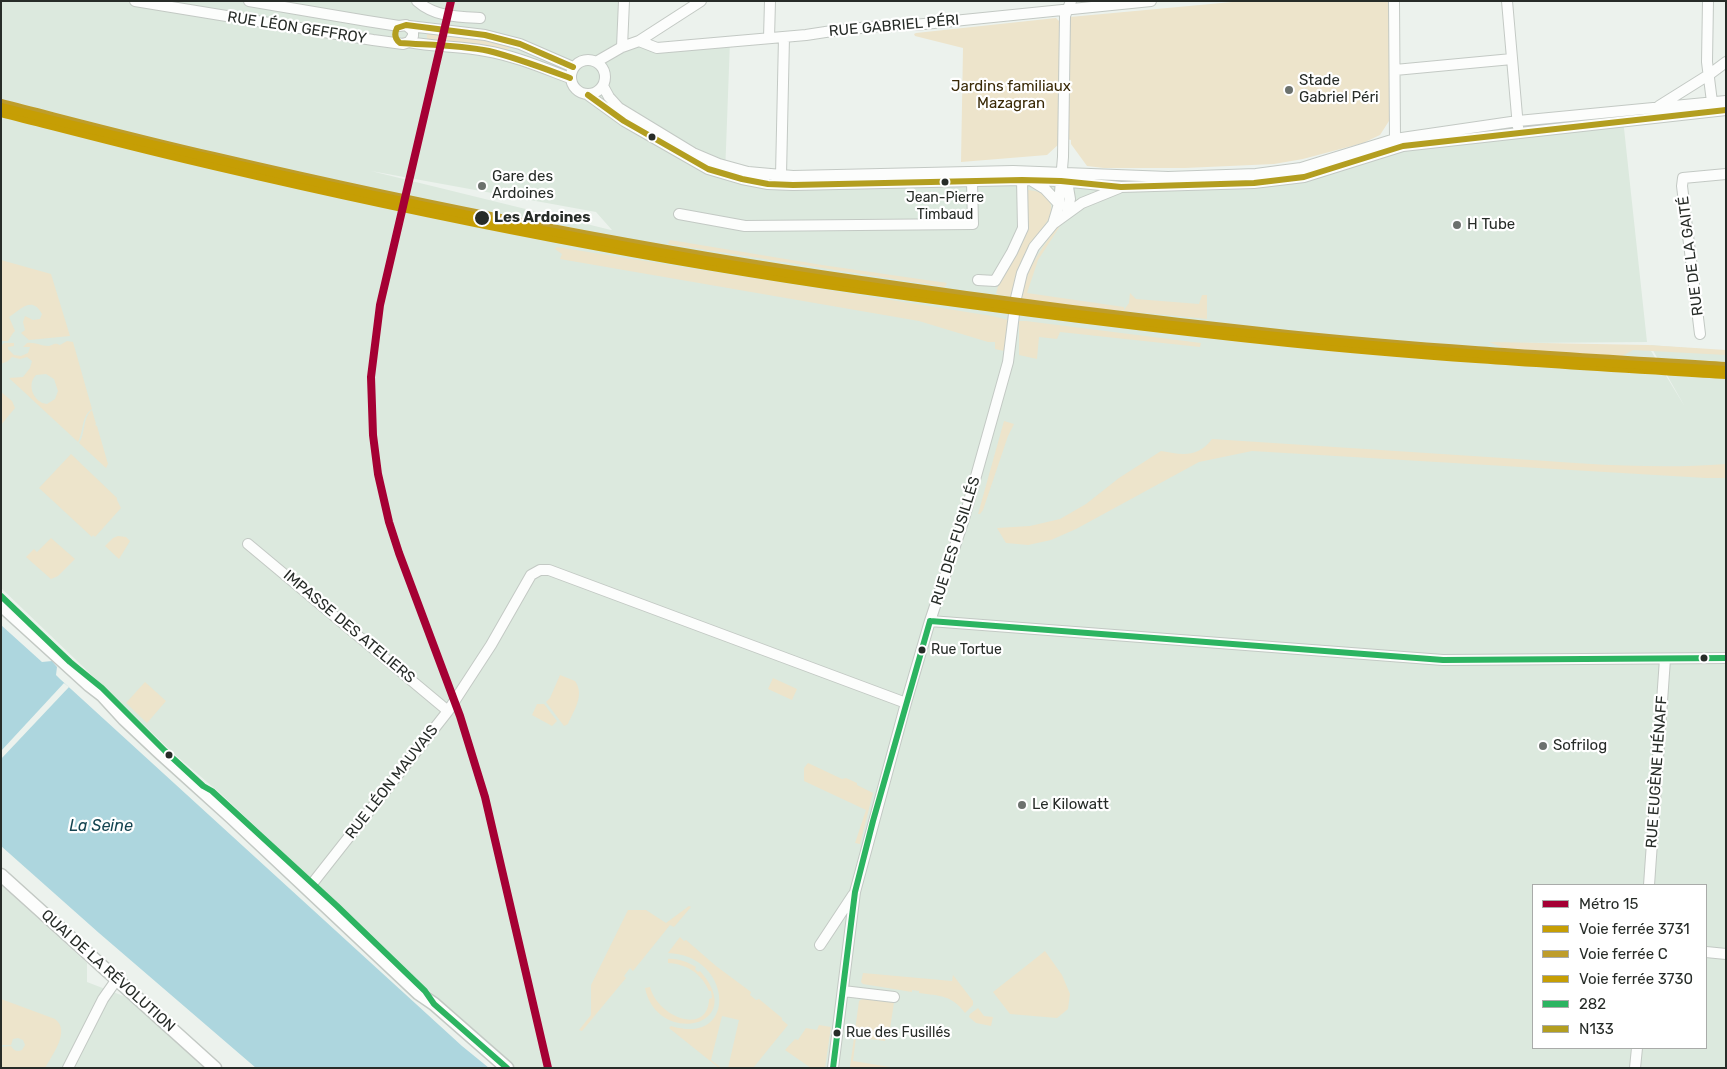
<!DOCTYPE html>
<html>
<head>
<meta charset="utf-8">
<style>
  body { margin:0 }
  #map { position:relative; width:1727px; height:1069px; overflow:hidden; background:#ecf2ed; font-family:Rubik,sans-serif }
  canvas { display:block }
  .frame { position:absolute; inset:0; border:2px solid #272c28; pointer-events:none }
  .legend { position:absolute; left:1532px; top:884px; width:175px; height:165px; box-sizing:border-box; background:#fff; border:1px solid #a9aba9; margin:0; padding:6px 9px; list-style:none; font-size:15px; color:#272c28 }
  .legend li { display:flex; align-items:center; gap:10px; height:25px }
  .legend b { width:25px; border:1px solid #a9aba9 }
</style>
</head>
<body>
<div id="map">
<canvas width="1727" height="1069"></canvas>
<div class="frame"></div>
<ul class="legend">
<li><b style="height:6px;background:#a50034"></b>Métro 15</li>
<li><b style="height:6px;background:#c69e04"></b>Voie ferrée 3731</li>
<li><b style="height:6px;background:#be9d2b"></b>Voie ferrée C</li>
<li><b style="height:6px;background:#c69e04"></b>Voie ferrée 3730</li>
<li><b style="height:6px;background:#2cb461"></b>282</li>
<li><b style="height:6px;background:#b39e20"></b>N133</li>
</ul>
</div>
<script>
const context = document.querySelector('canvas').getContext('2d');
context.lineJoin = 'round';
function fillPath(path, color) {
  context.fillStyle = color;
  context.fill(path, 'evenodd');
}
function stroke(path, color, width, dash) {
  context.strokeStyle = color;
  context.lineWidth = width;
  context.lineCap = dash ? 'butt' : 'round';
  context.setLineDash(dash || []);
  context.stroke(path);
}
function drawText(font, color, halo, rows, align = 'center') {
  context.font = font + ' Rubik,sans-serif';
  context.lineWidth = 4.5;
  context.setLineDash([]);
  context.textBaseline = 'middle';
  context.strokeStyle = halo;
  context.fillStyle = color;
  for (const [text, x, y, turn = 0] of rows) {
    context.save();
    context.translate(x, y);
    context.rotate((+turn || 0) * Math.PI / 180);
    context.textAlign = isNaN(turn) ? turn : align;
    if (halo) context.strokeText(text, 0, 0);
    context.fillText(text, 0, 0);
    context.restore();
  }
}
fillPath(new Path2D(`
  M1 1H624L622 38 639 41 657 48 730 41 725 175 742 179 1078 178 1134 181H1190L1259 178 1413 137 1529 120 1623 119 1647 342 1520 343 1648 346 1685 407 1650 345 1726 351V1068H511L220 793 173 753 1 588ZM371 171 596 212 612 230H611ZM1533 885H1706V1048H1533Z
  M1 885 87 963V982L126 997 204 1068H1Z`), '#dce9de');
fillPath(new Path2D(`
  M1243 1H1389V121L1380 135 1363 143 1303 159 1274 164 1185 168H1104L1087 166 1071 144V140L1067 139 1070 17Z
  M1056 18 1060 22 1059 144 1047 155 961 162 963 48 915 36 914 34 916 33Z
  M427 33 490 40 514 46 506 50 488 46 427 39Z
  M1026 190C1041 190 1056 198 1050 216 1048 222 1031 243 1025 253 1018 269 1015 280 1012 297L996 294 999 282 1017 248Z
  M1059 225 1060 226 1038 260 1027 293 1124 307V310L1129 303 1130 293 1136 299 1199 304 1202 295H1207V319L1021 301C1025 270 1041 249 1059 225Z
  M670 240 822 265 947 283 945 287 668 244Z
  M557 247 992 316 1009 320 1004 351 995 349V342H988L919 321 560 259 562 254 555 249Z
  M1 260 51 274 70 336 29 340 21 333 25 330 23 322 25 316 33 320 40 319 42 314C32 295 20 310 9 317L15 331 13 333 8 341H1Z
  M1019 321H1026L1201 343 1200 347 1060 332 1057 339 1039 337 1037 359 1019 355Z
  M67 341 73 342 92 409C81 416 84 431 78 442L9 378 23 377 30 368 32 361 27 357 20 359 12 357 8 361 1 364V346L4 343H14V346L8 347V349L14 355 21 356 28 353 30 347H23L27 343C35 342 41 346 48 346 54 345 54 342 60 345ZM46 374 54 379 58 391 55 399 47 404C34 403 26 385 36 375Z
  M1489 342 1648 345 1726 350V355L1633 350 1622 356 1505 349Z
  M1 392 12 401 15 408 1 425Z
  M92 410 96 424 95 425 97 426 108 464 106 468 79 443C86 433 82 418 92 410Z
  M1004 421 1014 424 1008 436 983 510 980 514H978Z
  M1212 439C1309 445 1406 452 1503 458 1577 463 1652 470 1726 464V478H1706L1252 451 1199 462 1076 529 1051 540 1028 545 1006 543 997 528 1030 526 1060 519 1086 504 1119 478 1161 451C1182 455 1198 458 1212 439Z
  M71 454 117 498V500L121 508 95 537 93 535 92 537 39 488Z
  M118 536 126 537 130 541 119 559 105 546 113 538Z
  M51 538 75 559 58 576 51 579 26 557 34 549 37 552Z
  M560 675 575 681C585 695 574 710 568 724L564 726 546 702 550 698Z
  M773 678 797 689 792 700 768 689Z
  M145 682 166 701 147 723 126 703Z
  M537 704H544L557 721 552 726 532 715Z
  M808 763 842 779 846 778 857 783V785L873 793 860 844 855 843 866 810 804 781V768Z
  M689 906 691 907 674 927 670 925 633 971 630 968 624 976 626 978 582 1031 579 1030 591 1015V985L628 910H646L666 923Z
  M680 937 684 941 686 940 716 966 751 992 750 995 756 1000 759 999 782 1018V1020L788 1025 753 1068H728L739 1020 722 1016 711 1060 720 1067 719 1068 669 1028 671 1026C739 1047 733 955 668 953Z
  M1045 951 1062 975 1070 994 1068 1009 1057 1018 1010 1014 993 992Z
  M668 959C678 958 687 962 696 967L695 969 698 972 700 971C750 1027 657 1047 645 988L650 987C658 1018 708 1036 709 999L712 998 711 991H709C702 974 687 964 668 963Z
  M863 973 952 981 953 975 973 1001V1005L965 1013C952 995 940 996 919 993V991L912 990V992L863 984 861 982Z
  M864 998 894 1002 889 1036H886L885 1041 856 1037 853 1061 896 1068 850 1067 859 1001Z
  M1 999 55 1019C71 1031 52 1055 45 1068H1V1047L11 1046C14 1051 17 1052 22 1050L25 1045 23 1040 18 1038 13 1039 11 1045H1Z
  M978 1008 984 1016 993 1017 991 1026 976 1023 969 1017 970 1014Z
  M819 1025 831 1027 825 1068H811L785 1050 795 1039 798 1040 806 1028 817 1030Z`), '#ede4cb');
fillPath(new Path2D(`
  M1 625 42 662 52 661 57 667 56 675 60 679 462 1046 489 1068H256L99 933 1 846Z`), '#add6de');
fillPath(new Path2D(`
  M64 683 69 687 1 759V751Z`), '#ecf2ed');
const minor = new Path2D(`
  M135 1 373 40 403 44 409 42C434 47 460 46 486 51 515 56 543 68 570 78
  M249 1 367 21 399 26 406 25 413 31V36L409 42
  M417 1C435 17 458 17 480 18
  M1394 1 1395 139
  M1507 1 1518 127
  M1708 1 1707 62 1712 102
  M409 26 485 35 520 44 573 67
  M769 38 770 1
  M639 41 657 48 806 35 832 31 889 25H914L1151 1
  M622 47 624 1
  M571 77a17 17 0 1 1 34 0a17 17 0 1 1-34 0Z
  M596 62 622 47 639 41 701 1
  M1395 70 1512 59
  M603 86 609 97 619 108 693 153 719 164 748 172 793 176 1013 171 1168 177 1256 174 1301 168 1395 139 1518 121 1726 101
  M588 95 624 121 708 169 742 179 768 184 793 185 1022 180 1061 181 1121 187 1254 183 1304 177 1403 146 1726 110
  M1659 106 1710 74 1726 62
  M781 175 784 37
  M1066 175 1070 199 1067 213
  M1032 181 1045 189 1059 204
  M679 214 745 226 973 224 972 182
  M1053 224 1059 204 1063 157 1065 16 1071 1
  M978 280 995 281 1012 252 1023 228 1022 180
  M1700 334 1682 186 1683 178 1726 174
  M248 544 448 711
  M930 621 1443 660 1726 658
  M1649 885 1665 659
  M308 889 448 711 491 645 531 575 540 570H549L906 703
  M820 945 853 895
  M1706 952 1726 954
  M843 991 894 997
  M68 1068 103 999 117 979
  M833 1068 855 892 906 703 930 621 964 519 1008 362 1016 298 1022 273 1034 247 1053 224 1082 203 1119 188
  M1635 1068 1637 1048`);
const major = new Path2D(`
  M1 605 89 685 102 695 124 719 159 752 231 817 418 993 434 1004 507 1068
  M1 875 215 1068`);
stroke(minor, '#c3c9c4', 12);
stroke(major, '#c3c9c4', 15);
stroke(minor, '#fcfdfc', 10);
stroke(major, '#fcfdfc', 12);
stroke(new Path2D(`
  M1 596 70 662 102 688 165 751 203 786 212 791 337 906 425 991 434 1004 507 1068
  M930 621 1443 660 1726 658
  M833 1068 855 892 873 821 930 621`), '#2cb461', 6);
stroke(new Path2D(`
  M570 78C543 68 517 58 489 51 460 45 429 45 400 43 395 39 394 34 397 28L406 25 485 35 520 44 573 67
  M588 95 624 121 708 169 742 179 768 184 793 185 1022 180 1061 181 1121 187 1254 183 1304 177 1403 146 1726 110`), '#b39e20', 6);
stroke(new Path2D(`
  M1 113C72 131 143 150 214 166 428 216 644 259 861 290 1003 310 1145 328 1288 343 1434 358 1580 366 1726 375`), '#c69e04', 8);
stroke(new Path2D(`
  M1 103C72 121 143 140 214 156 428 206 644 249 861 280 1003 301 1145 319 1288 334 1433 349 1580 357 1726 366`), '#be9d2b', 8);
stroke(new Path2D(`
  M1 107C234 166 468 219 705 260 1043 317 1383 352 1726 370`), '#c69e04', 8);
stroke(new Path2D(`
  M451 1 380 305 371 377 373 435 378 474 389 522 399 553 460 716 485 797 548 1068`), '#a50034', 8);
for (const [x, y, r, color] of [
  [1289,90,5,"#6c716d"],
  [652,137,4.5,"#272c28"],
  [945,182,4.5,"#272c28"],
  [482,186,5,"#6c716d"],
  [482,218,8,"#272c28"],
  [1457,225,5,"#6c716d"],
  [922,650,4.5,"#272c28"],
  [1704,658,4.5,"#272c28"],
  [1543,746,5,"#6c716d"],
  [169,755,4.5,"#272c28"],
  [1022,805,5,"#6c716d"],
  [837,1033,4.5,"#272c28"]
]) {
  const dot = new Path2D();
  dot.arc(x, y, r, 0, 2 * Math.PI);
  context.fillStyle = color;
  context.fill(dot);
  stroke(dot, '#fff', 2);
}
drawText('14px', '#272c28', '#fff', [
  ["Jean-Pierre",945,198,"center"],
  ["Timbaud",945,215,"center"],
  ["Rue Tortue",931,650],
  ["Rue des Fusillés",846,1033]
], 'left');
drawText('15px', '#272c28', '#fff', [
  ["RUE GABRIEL PÉRI",894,26,-5],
  ["RUE LÉON GEFFROY",297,28,9],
  ["RUE DE LA GAITÉ",1691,256,-97],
  ["RUE DES FUSILLÉS",956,541,-73],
  ["IMPASSE DES ATELIERS",349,627,40],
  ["RUE EUGÈNE HÉNAFF",1657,772,-86],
  ["RUE LÉON MAUVAIS",392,782,-52],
  ["QUAI DE LA RÉVOLUTION",108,971,42]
]);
drawText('15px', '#272c28', '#fff', [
  ["Stade",1299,81],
  ["Gabriel Péri",1299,98],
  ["Gare des",492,177],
  ["Ardoines",492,194],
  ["H Tube",1467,225],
  ["Sofrilog",1553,746],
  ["Le Kilowatt",1032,805]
], 'left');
drawText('15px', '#3a2a07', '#fff', [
  ["Jardins familiaux",1011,87],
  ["Mazagran",1011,104]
]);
drawText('bold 15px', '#272c28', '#fff', [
  ["Les Ardoines",494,218]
], 'left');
drawText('italic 16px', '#134450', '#fff', [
  ["La Seine",101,826]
]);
</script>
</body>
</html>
